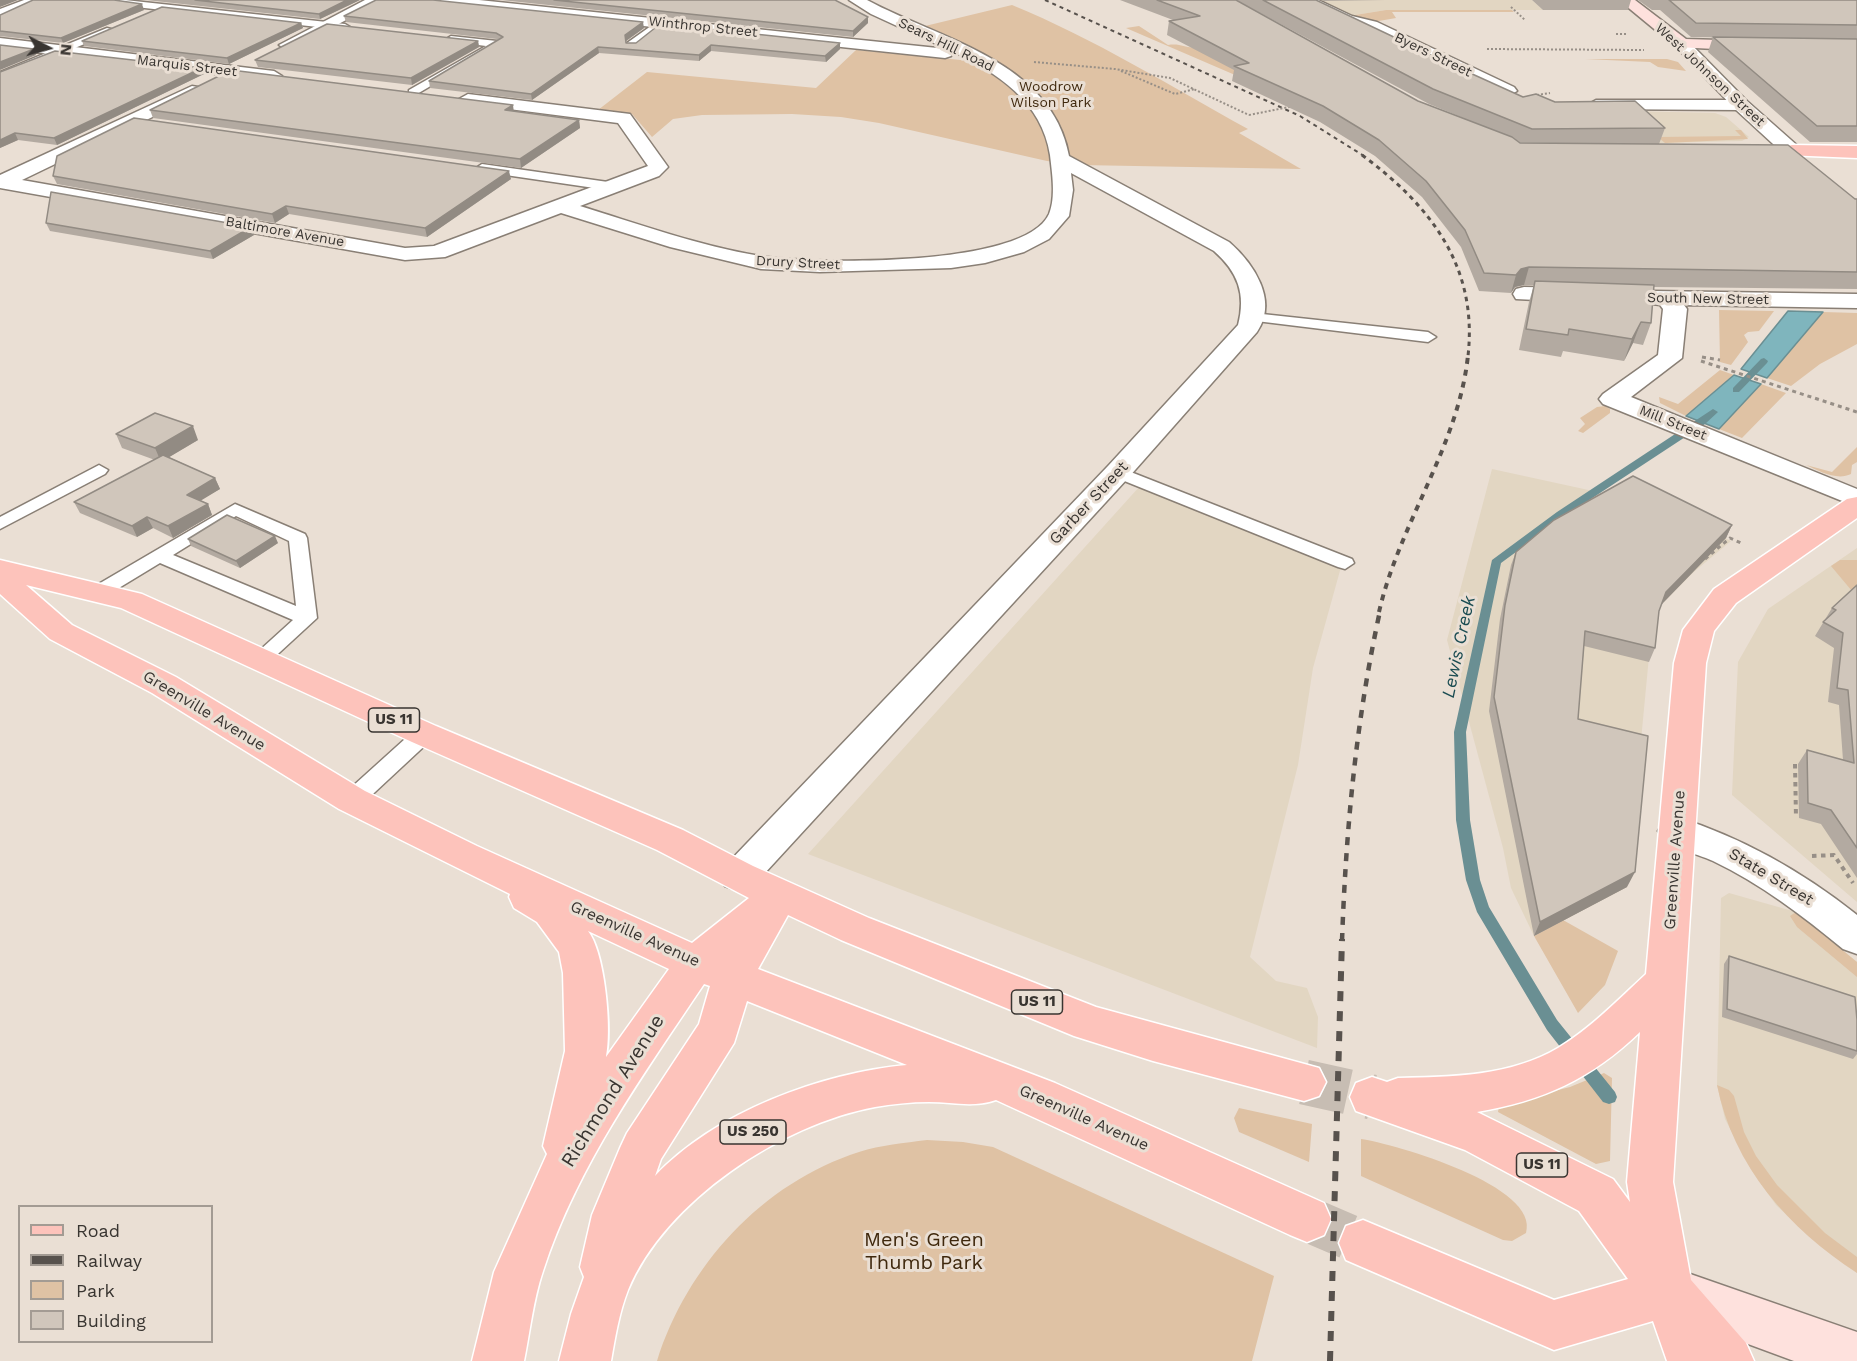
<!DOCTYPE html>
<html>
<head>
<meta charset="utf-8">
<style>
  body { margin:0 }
  #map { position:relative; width:1857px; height:1361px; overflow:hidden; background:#eadfd4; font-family:"Work Sans",sans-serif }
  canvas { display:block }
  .legend { position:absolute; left:18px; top:1205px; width:195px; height:138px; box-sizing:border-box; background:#eadfd4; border:2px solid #a39b93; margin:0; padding:8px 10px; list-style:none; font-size:18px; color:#393531 }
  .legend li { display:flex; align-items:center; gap:12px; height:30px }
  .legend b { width:30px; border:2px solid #a39b93 }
  .north { position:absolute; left:18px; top:18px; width:60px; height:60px; -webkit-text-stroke:4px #eadfd4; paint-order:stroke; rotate:96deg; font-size:16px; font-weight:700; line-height:24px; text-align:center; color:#393531 }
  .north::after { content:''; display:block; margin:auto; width:21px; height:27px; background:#393531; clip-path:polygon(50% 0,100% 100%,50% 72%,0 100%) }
</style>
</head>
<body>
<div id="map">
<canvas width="1857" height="1361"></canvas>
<ul class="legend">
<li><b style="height:8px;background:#fdc3bb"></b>Road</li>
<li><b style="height:8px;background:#58524d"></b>Railway</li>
<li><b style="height:16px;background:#dfc2a4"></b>Park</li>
<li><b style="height:16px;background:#d0c6bb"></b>Building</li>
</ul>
<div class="north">N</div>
</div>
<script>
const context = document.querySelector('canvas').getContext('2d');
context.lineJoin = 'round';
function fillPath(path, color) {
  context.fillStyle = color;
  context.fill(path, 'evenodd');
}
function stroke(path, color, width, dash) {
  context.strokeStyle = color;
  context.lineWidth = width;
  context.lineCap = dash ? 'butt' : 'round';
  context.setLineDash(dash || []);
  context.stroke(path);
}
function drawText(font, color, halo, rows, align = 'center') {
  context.font = font + ' "Work Sans",sans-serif';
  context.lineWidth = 6;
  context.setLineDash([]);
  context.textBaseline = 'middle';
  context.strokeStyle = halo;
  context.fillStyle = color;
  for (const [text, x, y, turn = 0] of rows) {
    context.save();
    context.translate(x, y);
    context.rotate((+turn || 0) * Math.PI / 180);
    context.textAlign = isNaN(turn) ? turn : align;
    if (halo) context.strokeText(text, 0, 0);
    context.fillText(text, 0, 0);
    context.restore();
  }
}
fillPath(new Path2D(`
  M1315 0H1532L1543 10H1386L1349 16Z
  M1584 110 1715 113 1726 117 1749 137 1742 141 1659 143Z
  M1492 469 1616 496 1628 489 1731 541 1695 571 1660 606 1652 625 1627 887 1534 936 1511 888 1503 848 1447 640Z
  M1140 486 1341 567 1313 668 1298 765 1250 957 1276 981 1307 988 1318 1017 1317 1048 808 854Z
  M1857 548V902L1732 795 1738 662 1768 609Z
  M1729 893 1796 912 1857 962V1273L1811 1238 1776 1205 1752 1171 1725 1119 1717 1085 1721 898Z`), '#e2d6c2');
fillPath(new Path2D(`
  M1012 5C1095 39 1170 86 1248 129L1239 133 1301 169 1080 165 1047 161 879 123 841 117 792 114 702 115 673 119 652 137 632 114 598 110 647 72 816 88 856 50 992 63 921 27Z
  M1386 10H1512L1514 12H1392L1396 18 1373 22 1349 16Z
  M1139 26 1168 45C1182 43 1186 49 1197 47L1233 67 1242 78 1126 28Z
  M1585 59H1667L1678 62 1686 71 1658 67 1650 62Z
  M1735 130H1741L1748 139 1665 143 1658 137 1741 136Z
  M1719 310 1774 311 1759 331 1748 332 1744 335 1748 342 1731 365 1720 362Z
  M1823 312 1857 313V344L1820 364 1791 386 1767 378Z
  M1720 370 1734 375 1686 416 1660 403 1659 397 1678 404Z
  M1761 384 1786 393 1742 438 1719 429Z
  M1605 406 1610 409V413L1583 433 1578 431 1585 424 1580 418 1597 407Z
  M1857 447V462L1852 465 1851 474C1837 481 1819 471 1806 465L1832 472Z
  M1840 560H1857V597L1831 566Z
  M1796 912 1857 962V977L1797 927 1790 916Z
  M1563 920 1618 951 1605 985 1578 1013 1534 936Z
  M1604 1073 1612 1078 1610 1161 1596 1164 1498 1112 1499 1105 1570 1087Z
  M1717 1085 1729 1090 1734 1096 1744 1132 1756 1156 1777 1185 1825 1233 1857 1257V1273C1789 1229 1733 1166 1717 1085Z
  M1239 1108 1312 1124 1309 1162 1239 1132 1234 1118Z
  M1361 1139C1395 1144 1541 1186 1526 1233L1512 1241 1503 1240 1361 1176Z
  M927 1140 963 1142 993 1147 1274 1276 1252 1361H657C687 1266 762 1183 859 1152 881 1145 904 1143 927 1140Z`), '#dfc2a4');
const water = new Path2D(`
  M1788 311 1823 312 1767 378 1741 369Z
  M1734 375 1761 384 1719 429 1686 416Z`);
fillPath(water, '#7fb5bd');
stroke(water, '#6a8f93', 1.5);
fillPath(new Path2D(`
  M1764 358 1768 361 1767 363 1739 392H1733V388L1761 359Z
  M1713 409 1718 412 1705 424 1565 516 1501 563 1466 732 1470 820 1480 880 1489 907 1557 1020 1615 1092 1617 1097 1615 1102 1609 1104 1603 1102 1547 1030 1477 912 1466 880 1456 820 1454 732 1492 560 1557 512Z`), '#6a8f93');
stroke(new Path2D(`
  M1304 1082 1372 1097
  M1307 1219 1363 1243`), '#c7bdb3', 45, [45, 22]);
const service = new Path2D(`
  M94 0H125L345 24 350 27 345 30 99 3Z
  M658 21 666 23 635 47H627V43Z
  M107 28 111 29V33L0 79V72Z
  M451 36 497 41 502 44 417 94H409V90L486 46 447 41 446 39Z
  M482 164 615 183 621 187 615 191 478 171 476 168Z
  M1253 313 1428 332 1436 337 1428 342 1248 320 1246 317Z
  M99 465 108 470 105 474 0 529V517Z
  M1118 467 1352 559 1354 563 1345 569 1338 567 1112 476 1109 472Z
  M235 504 305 534 307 538 317 618 267 664H253L250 659 293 620 160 563 104 597H90L87 593 90 589ZM236 516 289 541 296 606 173 555Z
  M424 726 432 729 435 734 432 739 360 806 352 808 344 806 340 800 344 794 416 729Z`);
const minor = new Path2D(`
  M365 0H384L293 48 287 50 279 45Z
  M429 0H479L947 49 871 14 849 0H867C939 39 1052 61 1069 156L1229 242C1253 263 1279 300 1257 332L1128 478 753 886 739 891 725 886 720 876 725 866 1108 466 1238 325C1246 294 1238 272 1214 251L1071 173 1073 190 1069 216 1049 239 1024 252 985 263 951 268 820 272 761 269 670 247 561 213 445 257 405 260 0 188V175L192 86 198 87 201 91 198 95 22 180 405 248 434 246 648 166 618 123 462 103 459 99 468 94 630 114 668 167 659 176 580 206C639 224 699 246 760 256 812 264 1025 268 1049 214 1056 197 1052 173 1050 155 1042 102 997 72 951 51V56L945 58 436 4Z
  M1299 0H1318L1352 16 1377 22 1514 87 1517 91 1508 96 1502 95 1367 28 1342 22Z
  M0 38 274 71 282 76 274 81 0 48Z
  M1596 100H1741L1750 105 1741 110 1590 109 1587 105Z
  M1524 287 1576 288 1584 290 1587 295 1584 300 1576 302 1516 299 1513 294 1516 289Z
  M1652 291 1857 294V308L1684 305 1687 309 1682 358 1631 397 1857 489V507L1603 404 1599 399 1603 394 1658 355 1663 309 1660 305 1644 303 1641 298 1644 293Z
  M1677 817C1743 838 1803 872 1857 915V954L1843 949C1803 916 1761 884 1713 861 1695 853 1668 848 1658 831L1664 821Z`);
const tertiary = new Path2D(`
  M24 0H45L0 19V9Z
  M1682 39 1688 41 1747 101 1799 147 1801 151 1799 155H1785L1735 109 1676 47 1674 44Z`);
const secondary = new Path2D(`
  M1619 0H1635L1686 39 1753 41 1761 46 1753 51 1676 47Z
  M1673 1268 1857 1332V1361H1794L1656 1310 1648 1293 1656 1276Z`);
const primary = new Path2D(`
  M1792 145 1857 146V158L1785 155 1783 151 1785 147Z
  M1857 497V518L1736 603 1714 631 1706 663 1673 1182 1691 1280 1746 1343 1754 1361H1667L1653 1321 1554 1350 1346 1260 1339 1243 1346 1226 1363 1220 1554 1300 1628 1279 1579 1211 1465 1150 1356 1111 1350 1097 1356 1083 1372 1077 1387 1082 1398 1078C1452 1077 1511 1076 1558 1048 1591 1028 1618 1000 1646 974L1674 663 1683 630 1714 589 1847 499ZM1640 1032 1627 1182 1630 1202 1613 1179 1477 1112C1543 1101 1591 1079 1640 1032Z
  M0 560 142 594 436 726 683 830 753 866 869 918 1096 1007 1319 1068 1326 1082 1319 1096 1304 1101 1153 1061 1074 1036 841 940 788 915 758 969 1055 1083 1324 1203 1331 1219 1324 1235 1307 1242 1290 1235 996 1100C973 1108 952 1102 929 1102 911 1102 892 1104 875 1107 782 1124 665 1201 628 1290 619 1313 615 1338 611 1361H559L571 1314 584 1277 580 1267 592 1215 620 1148 627 1133 699 1024 710 986 704 984C643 1075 577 1166 543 1271 533 1300 530 1332 524 1361H472L494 1272 547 1154 543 1146 565 1051 563 973 559 952 537 922 514 908 509 897 510 894 339 809 152 693 50 639 0 594ZM26 585 121 608 412 742 657 850 749 898 692 943 477 846 365 791 176 677 72 625ZM588 931 669 969 606 1057C612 1029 605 953 588 931ZM747 1001 907 1065C821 1073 716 1112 655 1176L661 1159 734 1043Z`);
stroke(service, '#897f75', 3);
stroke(minor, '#897f75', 3);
stroke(tertiary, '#897f75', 3);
stroke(secondary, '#897f75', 3);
stroke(primary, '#fff', 3);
stroke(new Path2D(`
  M1511 7 1525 20
  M1616 34H1626
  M1487 49 1644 50
  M1034 62 1115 69 1170 78 1249 115
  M1121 71 1175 94 1195 89
  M1537 95 1550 93`), '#978f87', 2, [2, 2]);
stroke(new Path2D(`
  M1702 357 1720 360
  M1701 361 1857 412
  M1705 559 1730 538 1741 543`), '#978f87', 3, [4, 4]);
stroke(new Path2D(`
  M1795 764 1796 818
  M1812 856 1834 855 1853 883`), '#978f87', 4, [4.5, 4.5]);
fillPath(service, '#fff');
fillPath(minor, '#fff');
fillPath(tertiary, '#fff');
fillPath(secondary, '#fee1dd');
fillPath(primary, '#fdc3bb');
stroke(new Path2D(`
  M1045 0 1300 116 1364 156`), '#58524d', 2, [4, 4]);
stroke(new Path2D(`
  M1362 155C1431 206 1478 267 1468 356`), '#58524d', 3, [4.5, 4.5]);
stroke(new Path2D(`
  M1379 612C1399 524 1459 445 1468 355`), '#58524d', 4, [6, 6]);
stroke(new Path2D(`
  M1342 941C1346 829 1356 720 1380 611`), '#58524d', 4.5, [8, 8]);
stroke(new Path2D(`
  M1330 1361 1342 939`), '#58524d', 6, [10, 10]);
stroke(new Path2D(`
  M1249 115 1294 106`), '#978f87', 2, [2, 2]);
fillPath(new Path2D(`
  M146 0H360L320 19Z
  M501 0H835L868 23 853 37Z
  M1120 0H1316L1398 41 1523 97 1555 102 1665 128 1659 144 1857 199V289L1654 287 1651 323 1643 345 1633 343 1624 361 1563 351 1561 357 1519 350 1529 302 1534 285H1524L1515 287 1511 293 1479 291 1461 247 1422 197 1375 156 1320 122 1232 81 1234 70 1167 35 1169 21 1173 20ZM1236 0 1429 104 1466 119 1418 101Z
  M1320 0H1385L1324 1Z
  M1532 0H1631L1628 10H1543Z
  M1638 0H1857V142H1810L1708 52 1713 37 1769 38 1691 37 1660 10H1652Z
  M144 10 63 43 0 36V15Z
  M344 16 644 28 626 41V43L840 49 826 62 711 51 699 61 599 53 532 100 430 88 429 81 499 40 497 39 346 22Z
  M301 23 303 28 229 64 84 46 82 41Z
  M478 41 479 47 412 85 258 67 255 60Z
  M0 72 204 74 57 145 18 140 0 148Z
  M150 110 514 111 579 120 580 128 521 168 153 118Z
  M53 176 511 179 427 237 289 214 275 223 57 184Z
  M46 223 254 235 213 259 50 231Z
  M116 434 198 440 169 457 215 478 220 489 200 500 208 504 212 515 173 538 153 528 137 537 80 513 74 502 155 460 122 448Z
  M1732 525 1726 538 1661 605 1659 611 1655 648 1649 662 1584 646 1578 719 1627 887 1534 936 1489 711 1500 619 1511 565 1516 552Z
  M188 539 278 543 240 568 191 546Z
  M1857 585V878L1821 824 1799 818 1798 764 1807 750 1843 760 1839 705 1828 702 1834 648 1815 636 1832 608Z
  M1729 956 1857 1020V1054L1853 1059 1722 1017 1724 964Z`), '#b3aaa1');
fillPath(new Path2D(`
  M0 0H18L0 7Z
  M347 0H360L320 19 319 14Z
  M142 4 144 10 63 43 61 38Z
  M868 17V23L853 37V31Z
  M643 22 644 28 626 41 625 35Z
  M301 23 303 28 229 64 227 58Z
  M478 41 479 47 412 85 411 78Z
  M840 43V49L826 62 825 56Z
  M711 45V51L699 61V55Z
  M598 47 599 53 532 100 531 94Z
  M34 49 36 55 0 70V62Z
  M202 68 204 74 57 145 54 138Z
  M513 105 514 113 505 110Z
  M579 120 580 128 521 168 520 159Z
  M15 133 18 140 0 148V140Z
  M509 171 511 179 427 237 425 228Z
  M286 206 289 214 275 223 272 214Z
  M251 227 254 235 213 259 210 251Z
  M1529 267 1524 285 1515 287 1511 293 1516 275 1521 269Z
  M1641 322 1633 343 1624 361 1632 339Z
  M193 426 198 440 161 462 155 448Z
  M215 478 220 489 192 506 187 495Z
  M208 504 212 515 173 538 168 526Z
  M147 517 153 528 137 537 132 526Z
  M1732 525 1726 538 1660 606 1666 592Z
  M275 536 278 543 240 568 236 561Z
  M1635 872 1627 887 1534 936 1540 922Z`), '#928b83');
const building = new Path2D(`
  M33 0H114L142 4 61 38 0 31V15Z
  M195 0H347L319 14Z
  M376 0H433L643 22 625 35 626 43H636L660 24 840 43 825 56 711 45 699 55 598 47 531 94 429 81 503 37 496 33 344 16Z
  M554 0H835L868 17 853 31Z
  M1157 0H1236L1418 101 1512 137 1520 143 1788 145 1855 199H1857V272L1529 267 1521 269 1516 275 1484 273 1465 230 1426 181 1379 140 1323 106 1234 66 1249 63 1169 21 1200 16Z
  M1263 0H1316L1398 39H1395L1523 97 1536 94 1555 102 1635 101 1665 128 1532 129 1433 89Z
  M1669 0H1857V25L1696 23Z
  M162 7 301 23 227 58 82 41Z
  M327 24 478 41 411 78 255 60Z
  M1713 37 1857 39V126H1817Z
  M0 45 34 49 0 62Z
  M55 51 202 68 54 138 15 133 0 140V72Z
  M231 70 513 105 505 110 579 120 520 159 150 110Z
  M134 118 509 171 425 228 286 206 272 214 53 176 57 156Z
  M51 192 251 227 210 251 46 223Z
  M1535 281 1654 285 1651 323 1641 322 1632 339 1569 329 1568 335 1526 329Z
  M155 413 193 426 155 448 116 434Z
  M163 455 215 478 187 495 208 504 168 526 147 517 132 526 74 502Z
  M1633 476 1732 525 1666 592 1659 611 1655 648 1585 631 1578 719 1648 736 1635 872 1540 922 1494 697 1505 605 1516 552 1554 520Z
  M227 515 275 536 236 561 188 539Z
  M1857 585V848L1831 810 1808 803 1807 750 1854 763 1848 690 1837 688 1843 633 1823 622 1836 610 1832 608Z
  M1729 956 1855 997 1857 1020V1051L1727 1009Z`);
fillPath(building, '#d0c6bb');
stroke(building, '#928b83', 1.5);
drawText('14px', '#393531', '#eadfd4', [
  ["Winthrop Street",703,27,6],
  ["Sears Hill Road",946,45,26],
  ["Byers Street",1433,55,26],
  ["Marquis Street",187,66,7],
  ["West Johnson Street",1710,75,43],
  ["Baltimore Avenue",285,232,10],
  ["Drury Street",798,263,3],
  ["South New Street",1708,299,1],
  ["Mill Street",1673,423,22]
]);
drawText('14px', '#3f280d', '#eadfd4', [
  ["Woodrow",1051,87],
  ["Wilson Park",1051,103]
]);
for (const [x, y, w] of [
  [394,720,51],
  [1037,1002,51],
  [753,1132,66],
  [1542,1165,51]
]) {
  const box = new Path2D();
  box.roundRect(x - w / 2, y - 12, w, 24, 4.5);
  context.fillStyle = '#eadfd4';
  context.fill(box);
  stroke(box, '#393531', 1.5);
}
drawText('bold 15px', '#393531', null, [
  ["US 11",394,720],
  ["US 11",1037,1002],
  ["US 250",753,1132],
  ["US 11",1542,1165]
]);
drawText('16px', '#393531', '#eadfd4', [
  ["Garber Street",1089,503,-47],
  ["Greenville Avenue",204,711,31],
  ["Greenville Avenue",1675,860,-86],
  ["State Street",1771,877,31],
  ["Greenville Avenue",635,934,24],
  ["Greenville Avenue",1084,1118,24]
]);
drawText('italic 18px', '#1c4d53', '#eadfd4', [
  ["Lewis Creek",1459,647,-78]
]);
drawText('20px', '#393531', '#eadfd4', [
  ["Richmond Avenue",613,1091,-58]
]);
drawText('20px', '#3f280d', '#eadfd4', [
  ["Men's Green",924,1240],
  ["Thumb Park",924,1263]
]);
</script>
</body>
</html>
